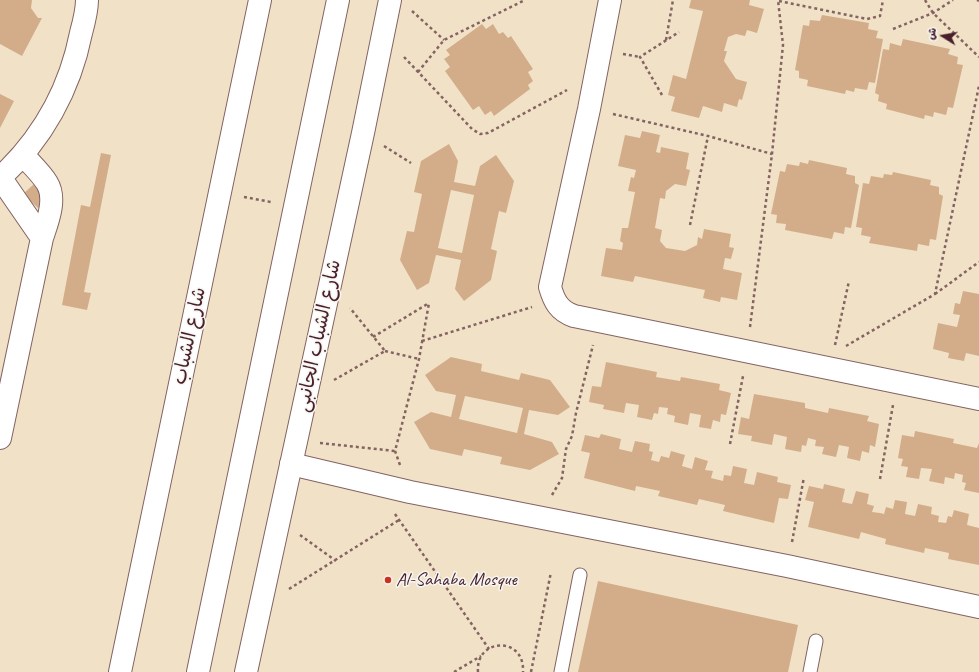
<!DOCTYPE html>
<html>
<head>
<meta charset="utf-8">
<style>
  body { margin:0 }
  #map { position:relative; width:979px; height:672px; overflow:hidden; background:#f1e2c7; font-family:Caveat,"Playpen Sans Arabic",sans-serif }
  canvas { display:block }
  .north { position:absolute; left:923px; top:16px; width:40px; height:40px; -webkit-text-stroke:3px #f6f6f2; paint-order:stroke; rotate:281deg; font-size:11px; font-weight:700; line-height:16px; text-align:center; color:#4a1f2b }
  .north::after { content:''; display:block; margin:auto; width:14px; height:18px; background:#4a1f2b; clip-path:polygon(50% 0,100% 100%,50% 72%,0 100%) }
</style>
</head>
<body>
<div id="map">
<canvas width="979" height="672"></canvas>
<div class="north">ش</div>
</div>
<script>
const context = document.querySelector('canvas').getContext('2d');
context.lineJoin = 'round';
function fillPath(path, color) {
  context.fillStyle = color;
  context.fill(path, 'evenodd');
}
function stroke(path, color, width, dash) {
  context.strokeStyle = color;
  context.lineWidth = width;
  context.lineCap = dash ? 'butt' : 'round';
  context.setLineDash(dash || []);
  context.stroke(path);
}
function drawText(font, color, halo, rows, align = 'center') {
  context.font = font + ' Caveat,"Playpen Sans Arabic",sans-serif';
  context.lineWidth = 3;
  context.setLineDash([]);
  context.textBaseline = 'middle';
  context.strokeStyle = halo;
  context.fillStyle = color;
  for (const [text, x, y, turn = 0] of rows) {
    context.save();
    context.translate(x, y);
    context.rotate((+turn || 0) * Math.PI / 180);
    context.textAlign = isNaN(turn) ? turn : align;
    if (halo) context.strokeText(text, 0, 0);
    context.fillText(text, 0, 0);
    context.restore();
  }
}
fillPath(new Path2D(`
  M0 0H32L31 8 38 18H42L22 56 0 44Z
  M691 0H750L749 5 764 9 757 33 747 30 745 36 736 34 728 37 724 51H727L724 61 736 79 747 82 742 100 739 99 737 107 724 103 722 112 703 106 699 118 671 111 675 97 668 95 673 75 686 79 703 11 689 8Z
  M822 15 869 23 868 29 878 31 876 38 883 39 875 83 869 82 867 90 855 88 854 92 846 90 845 94 807 86 808 80 799 78V71L795 70 803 25 809 26 810 20 820 21Z
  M482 24 486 29 493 24 499 34 503 32 508 38 511 36 533 69 528 72 533 81 528 85 530 89 494 116 491 111 485 115 479 106 473 110 445 71 450 67 444 59 450 55 446 50Z
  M903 39 950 49 948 54 958 57 957 64 963 65 953 108 948 107 946 115 934 112 933 117 925 115 924 119 886 109 887 104 878 101 879 95 875 93 883 49 889 50 890 43 901 46Z
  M0 94 14 101 0 128Z
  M642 131 660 135 656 152 660 153 661 147 689 153 686 169 690 170 686 186 675 184 666 191 665 199 660 198 655 228 662 230 660 241 666 248 685 251 697 245 698 237 702 239 704 229 731 234 729 247 734 248 731 259 725 258 723 269 742 273 737 300 721 297 720 302 703 298 705 290 635 276 633 282 601 276 606 248 622 250 623 243 620 241 622 228H628L635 192 628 191 631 177 634 178 636 170 618 166 625 135 640 138Z
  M449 144 458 161 454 182 475 186 480 166 496 155 514 181 506 213 499 211 491 249 497 251 491 280 464 301 455 289 461 260 436 255 429 283 417 290 400 260 407 231 414 232 422 194 414 192 421 161ZM451 190 474 195 462 253 438 248Z
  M101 153 111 155 84 292 91 293 87 310 62 305 81 205 90 207Z
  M809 160 847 168 846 174 855 176V183L859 185 851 228 845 227 844 234 834 232 832 239 785 230 786 224 776 223 777 215 771 214 780 171 785 172 787 164 799 166 800 162 808 164Z
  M893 172 931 180 930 185 939 187V194L943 196 936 240 930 239 929 246 918 244 917 251 869 243 871 237 861 235 862 228 856 227 863 183 869 184 871 176 883 178 884 174 892 175Z
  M34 184 48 198 38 208 23 194Z
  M963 291 979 294V356L966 353 964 361 948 358 949 353 933 349 938 323 957 327 960 315 953 314 955 303 960 304Z
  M451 357 482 364 481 371 519 380 521 373 550 380 570 407 558 415 529 410 524 434 552 442 559 454 530 470 500 464 502 457 464 449 462 456 430 449 414 422 431 412 451 417 456 395 436 391 425 375ZM465 396 523 408 517 433 459 419Z
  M606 362 657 372 656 377 680 381 681 377 720 384 719 390 731 393 726 415 721 414 720 422 713 420 711 429 699 427 701 415 690 413 688 425 674 422 675 416 667 414 668 408 659 407 658 414 654 413 652 420 637 417 639 405 626 403 624 413 603 409 604 405 589 402 592 386 601 387Z
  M754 394 805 403V408L828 413 829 408 869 416 867 421 879 424 875 447 870 445 869 453 862 451 860 461 847 458 849 447 839 445 836 457 822 454 824 447 815 446 816 440 808 438 806 446 802 445 801 452 785 449 787 437 774 434 772 445 751 441 752 436 738 434 741 417 749 419Z
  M915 431 954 439 953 443 977 448 979 443V493L964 490 966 483 962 482 963 475 955 473 954 479 945 477 944 484 929 481 932 469 921 468 919 479 906 477 908 467 901 466 903 459 898 458 902 435 914 437Z
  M601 434 621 439 619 449 632 452 635 441 650 444 649 451 653 452 651 460 659 462 661 456 669 458 671 451 685 455 682 466 692 469 695 457 708 461 705 470 713 471 711 478 723 481 724 475 731 476 733 466 747 469 744 483 754 485 757 472 778 477 777 482 791 485 788 499 779 498 774 523 723 511 725 505 699 499 697 505 658 496 660 491 636 486 635 491 584 478 590 453 581 451 585 435 599 438Z
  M824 484 845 489 842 502 852 504 856 491 869 494 867 504 874 506 872 512 880 513 884 514 886 507 893 509 895 500 907 502 905 514 915 516 918 504 932 507 931 514 939 516 938 522 946 523 948 516 952 517 954 510 969 514 967 525 979 528V565L948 559 949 553 925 548 924 553 885 544 886 539 861 532 859 539 808 527 814 502 805 500 809 486 823 489Z
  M598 581 798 625 788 672H578Z`), '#d3ad8a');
const service = new Path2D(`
  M561 672 580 575
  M810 672 816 641`);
const minor = new Path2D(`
  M610 0 589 109 550 287C554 301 559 311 574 316L979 399
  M0 177 42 238
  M0 178C42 139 70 89 81 33 84 22 87 11 87 0
  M0 438 42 238C47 223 57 199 47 183 41 173 31 164 23 155
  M291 464 410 492 787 566 979 607`);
const tertiary = new Path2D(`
  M246 672 363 133 390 0`);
const secondary = new Path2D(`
  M120 672 260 0
  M198 672 338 0`);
stroke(service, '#846362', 15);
stroke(minor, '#846362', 24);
stroke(tertiary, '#846362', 24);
stroke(secondary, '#846362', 24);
stroke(new Path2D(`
  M925 0 933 13 979 57
  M977 0 979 1
  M779 1 867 19 880 16 883 0
  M412 11 444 40
  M893 29 933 13 953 0
  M666 40 673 0
  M623 54 640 57
  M404 57 472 129 480 134 488 133 567 90
  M418 72 444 40 525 0
  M662 95 640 57 679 32
  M613 114 708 136 772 154
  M384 146 411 163
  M244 197 271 202
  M690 225 708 136
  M935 294 979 262
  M750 327 772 154 783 45 778 0
  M373 337 429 303
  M422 341 532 307
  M835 345 849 281
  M846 346 935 294 979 86
  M385 351 419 359
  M334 380 385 351 350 308
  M320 443 395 451
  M730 444 743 376
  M400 465 395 451 419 359 429 303
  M880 479 893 405
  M552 495 562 478 566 449 572 436 576 413 593 345
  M395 514 489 649
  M300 535 336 561
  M792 542 804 477
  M289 589 399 520
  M454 672 481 656
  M478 672C475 638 525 635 523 672
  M531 672 551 572`), '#846362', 2.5, [3, 3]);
stroke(service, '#fff', 13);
stroke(minor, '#fff', 22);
stroke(tertiary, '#fff', 22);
stroke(secondary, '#fff', 22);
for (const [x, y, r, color] of [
  [388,580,4,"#c8321e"]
]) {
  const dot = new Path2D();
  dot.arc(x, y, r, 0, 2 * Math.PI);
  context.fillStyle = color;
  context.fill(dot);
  stroke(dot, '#f6f6f2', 1.5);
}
drawText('19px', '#4a1f2b', '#f6f6f2', [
  ["شارع الشباب",190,336,-78],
  ["شارع الشباب الجانبى",319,336,-78]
]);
drawText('19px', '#4a1f2b', '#f6f6f2', [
  ["Al-Sahaba Mosque",396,580]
], 'left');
</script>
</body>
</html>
